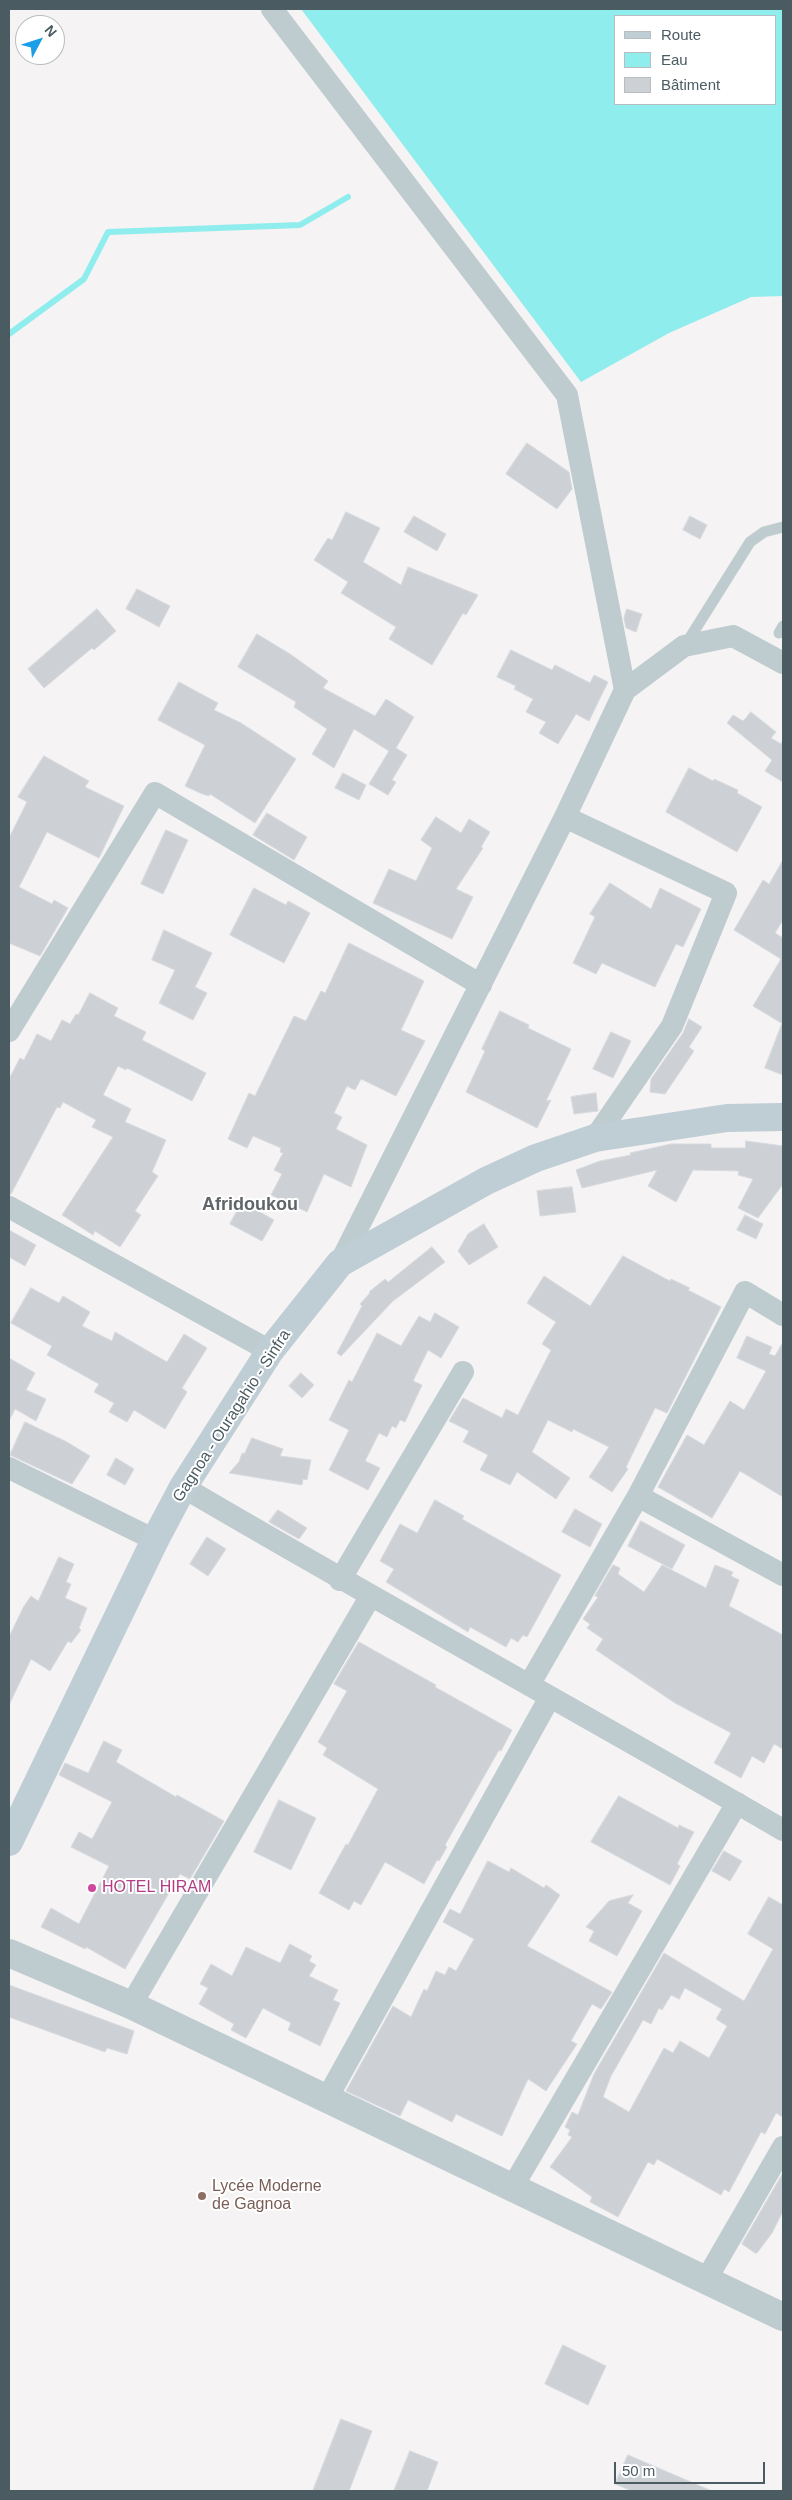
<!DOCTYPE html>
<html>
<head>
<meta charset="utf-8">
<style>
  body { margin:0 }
  #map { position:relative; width:792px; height:2500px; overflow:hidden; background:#f5f3f3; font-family:Helvetica,sans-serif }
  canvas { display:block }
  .frame { position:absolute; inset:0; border:10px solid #4a5b61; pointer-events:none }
  .legend { position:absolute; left:614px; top:15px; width:162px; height:90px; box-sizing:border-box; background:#fff; border:1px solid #b7bdc0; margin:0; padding:6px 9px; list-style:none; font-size:15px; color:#4a5b61 }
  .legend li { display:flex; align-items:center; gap:10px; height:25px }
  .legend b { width:25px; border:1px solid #b7bdc0 }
  .north { position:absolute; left:15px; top:15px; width:50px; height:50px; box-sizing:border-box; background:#fff; border:1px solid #b7bdc0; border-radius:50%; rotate:50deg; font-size:14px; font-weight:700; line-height:20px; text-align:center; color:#4a5b61 }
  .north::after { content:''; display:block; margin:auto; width:18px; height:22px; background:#1b9de7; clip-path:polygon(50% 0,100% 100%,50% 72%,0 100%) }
  .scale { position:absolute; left:614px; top:2462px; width:151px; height:22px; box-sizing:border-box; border:2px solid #4a5b61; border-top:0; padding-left:6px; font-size:15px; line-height:18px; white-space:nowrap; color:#4a5b61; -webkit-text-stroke:4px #fff; paint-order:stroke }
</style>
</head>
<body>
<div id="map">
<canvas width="792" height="2500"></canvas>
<div class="frame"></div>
<ul class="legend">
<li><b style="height:6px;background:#bfcdd4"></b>Route</li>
<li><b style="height:14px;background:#90edee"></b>Eau</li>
<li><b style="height:14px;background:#cdd1d5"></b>Bâtiment</li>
</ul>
<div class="north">N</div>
<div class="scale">50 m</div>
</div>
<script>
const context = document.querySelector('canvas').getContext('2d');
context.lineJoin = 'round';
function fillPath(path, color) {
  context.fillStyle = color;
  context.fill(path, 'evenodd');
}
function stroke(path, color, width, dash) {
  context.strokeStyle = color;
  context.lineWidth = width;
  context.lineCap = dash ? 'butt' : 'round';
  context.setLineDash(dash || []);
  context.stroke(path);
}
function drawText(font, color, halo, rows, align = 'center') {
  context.font = font + ' Helvetica,sans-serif';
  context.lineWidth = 4;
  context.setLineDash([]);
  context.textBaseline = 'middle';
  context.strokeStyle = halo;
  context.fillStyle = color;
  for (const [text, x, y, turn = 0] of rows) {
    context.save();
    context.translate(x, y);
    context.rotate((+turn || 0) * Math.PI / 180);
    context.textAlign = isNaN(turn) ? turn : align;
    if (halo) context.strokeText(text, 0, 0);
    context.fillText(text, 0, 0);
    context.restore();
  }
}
fillPath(new Path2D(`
  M301 9H783V296L751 297 669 333 581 382ZM616 16H776V104H616Z`), '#90edee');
stroke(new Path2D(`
  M9 334 84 279 108 232 300 225 348 197`), '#90edee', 6);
const building = new Path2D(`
  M527 443 569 472 572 489 557 509 506 474Z
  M346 512 380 528 363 562 401 585 408 567 478 595 466 615 463 613 432 665 389 639 396 627 341 593 348 582 314 560 328 538 332 540Z
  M414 516 446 534 437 551 404 532Z
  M690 516 707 525 700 539 683 530Z
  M137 589 170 606 159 627 126 609Z
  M97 609 116 631 94 650 92 648 44 688 28 669Z
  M627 609 642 614 636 632 626 628 624 618Z
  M257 634 290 654 328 681 323 688 375 716 386 699 414 717 396 748 407 755 392 780 396 782 388 795 369 784 389 751 354 729 334 768 312 754 327 729 294 707 296 702 238 667Z
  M511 650 552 670 555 665 590 683 594 675 608 682 589 721 576 714 558 744 539 733 546 722 526 712 533 699 514 689 516 686 497 677Z
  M179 682 218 703 214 710 241 723 296 759 255 823 210 794 209 796 200 793 185 786 205 745 158 720Z
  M751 712 776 732 771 738 781 744 783 740V782L765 771 772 760 727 723 733 715 743 721Z
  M44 756 89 781 85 787 124 806 99 858 47 832 19 887 52 904 54 900 68 908 40 956 9 943V838L27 802 18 797Z
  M689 768 713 781 714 779 738 790 737 793 762 807 737 852 666 812Z
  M343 773 366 785 359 800 335 788Z
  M267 813 307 837 294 860 253 835Z
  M436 817 461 833 469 819 490 832 481 847 483 848 456 889 473 897 452 939 373 903 389 869 416 881 432 848 421 840Z
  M166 830 188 840 163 894 141 884Z
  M783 860V920L775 933 783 938V1024L753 1006 781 959 734 930 763 880 769 884Z
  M610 883 651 909 660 888 701 909 683 947 676 944 655 987 602 963 596 974 573 963 595 917 590 914Z
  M254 888 286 905 288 901 310 913 284 963 230 935Z
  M164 930 212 953 195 987 207 993 193 1020 159 1003 175 970 152 960Z
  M349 943 424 981 401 1030 425 1041 396 1096 361 1079 355 1090 347 1086 334 1113 342 1117 336 1129 367 1145 351 1187 324 1174 307 1212 271 1195 282 1174 274 1170 283 1153 280 1152 281 1148 253 1136 247 1148 228 1139 249 1093 255 1096 294 1016 306 1021 321 991 325 993Z
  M90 993 118 1008 114 1016 146 1032 142 1040 206 1073 192 1101 127 1068 126 1070 118 1066 103 1095 131 1109 125 1122 166 1140 152 1172 158 1176 135 1211 141 1215 120 1247 95 1231 93 1235 62 1215 113 1137 92 1127 96 1120 63 1102 60 1108 57 1107 11 1194H9V1079L20 1058 24 1060 37 1034 51 1041 62 1020 70 1024 76 1014 78 1015Z
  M500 1011 529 1025 528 1028 571 1049 546 1101 551 1100 537 1128 466 1092 485 1051 482 1049Z
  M689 1019 702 1027 689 1047 694 1051 665 1094 650 1092 651 1079 683 1033Z
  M782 1024H783V1075L765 1068Z
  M611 1032 631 1041 613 1078 593 1069Z
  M596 1093 598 1111 574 1114 571 1097Z
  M746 1141 783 1146V1184L758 1218 738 1208 753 1179 738 1175 739 1171 693 1170 676 1202 648 1186 657 1170 582 1188 576 1170 600 1161 631 1155 630 1153 671 1144H711V1148H745Z
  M572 1187 576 1212 540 1216 537 1191Z
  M242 1202 274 1220 262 1241 230 1224Z
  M745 1215 763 1224 756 1239 737 1230Z
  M484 1224 498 1247 469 1265 458 1251 468 1234Z
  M9 1230 36 1245 25 1266 9 1257Z
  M432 1247 445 1262 393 1301 341 1356 337 1353 362 1306 360 1304 370 1293 369 1292 385 1279 388 1282Z
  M623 1256 670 1281 671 1279 690 1288 688 1290 721 1307 667 1413 655 1408 626 1467 628 1469 612 1492 589 1477 609 1447 573 1429 572 1432 548 1420 532 1452 570 1478 556 1499 517 1472 510 1485 480 1470 488 1455 463 1442 469 1431 449 1421 463 1398 502 1418 506 1409 518 1415 551 1350 542 1344 556 1322 527 1303 544 1276 590 1306Z
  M31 1288 59 1303 63 1296 90 1312 82 1326 112 1341 115 1332 167 1362 184 1334 207 1348 182 1388 187 1392 165 1429 134 1410 127 1422 109 1412 114 1403 94 1392 99 1384 47 1355 52 1346 11 1323Z
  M435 1313 459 1327 441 1358 428 1350 413 1381 422 1385 405 1422 400 1420 396 1428 392 1426 387 1437 379 1433 365 1461 380 1468 368 1490 329 1470 349 1430 329 1420 349 1380 352 1382 377 1333 401 1346 419 1316 430 1322Z
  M747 1336 772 1347 769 1354 775 1356 783 1342V1497L740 1471 712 1518 658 1487 687 1435 704 1445 730 1401 744 1410 766 1371 737 1358Z
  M9 1358 35 1373 26 1390 46 1399 36 1421 15 1409 9 1421Z
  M301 1373 314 1385 302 1398 289 1386Z
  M25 1422 67 1442 90 1456 72 1484 10 1455Z
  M252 1438 283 1449 280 1456 311 1460 307 1480 303 1479 302 1485 229 1473 239 1462 242 1453 244 1454Z
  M116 1458 134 1469 125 1485 107 1475Z
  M435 1500 464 1516 462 1519 561 1575 527 1637 523 1635 518 1642 511 1638 506 1647 470 1627 468 1632 386 1582 394 1569 380 1561 400 1524 417 1533Z
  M575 1509 602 1524 590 1547 562 1532Z
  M278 1510 307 1528 299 1539 269 1522Z
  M641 1521 685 1545 672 1569 628 1546Z
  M207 1537 226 1549 208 1576 190 1564Z
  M59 1557 74 1564 66 1582 71 1584 65 1598 87 1608 79 1628 81 1630 71 1643 68 1641 50 1671 31 1659 9 1705V1637L24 1606 31 1596 38 1601Z
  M613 1565 620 1568 618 1574 644 1592 662 1565 706 1588 715 1565 733 1572 731 1576 739 1580 729 1606 783 1635V1749L774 1744 764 1763 752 1756 741 1778 714 1763 731 1733 675 1703 596 1650 603 1639 587 1628 590 1624 583 1619 598 1597 595 1596Z
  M359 1642 436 1685 435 1687 512 1730 501 1751 499 1750 445 1845 447 1847 439 1861 437 1860 424 1884 385 1862 361 1905 354 1901 349 1910 319 1893 346 1844 348 1845 378 1789 323 1755 327 1748 318 1742 347 1691 334 1684Z
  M104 1741 122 1750 116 1762 176 1797 177 1795 224 1821 190 1879 180 1874 125 1969 86 1947 85 1949 41 1927 51 1908 79 1924 109 1866 71 1847 79 1832 92 1839 112 1802 59 1775 65 1763 88 1773Z
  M619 1796 678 1828 679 1825 694 1832 677 1864 680 1866 670 1885 591 1842Z
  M279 1800 316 1818 291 1870 254 1852Z
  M724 1851 742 1861 730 1881 712 1871Z
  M488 1861 509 1872 511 1868 544 1888 546 1885 560 1895 527 1946 612 1992 601 2009 592 2004 571 2041 577 2044 546 2091 528 2079 502 2136 456 2114 452 2122 408 2100 400 2116 346 2091 393 2006 411 2017 424 1989 427 1991 436 1971 445 1975 449 1967 456 1971 474 1939 443 1922 450 1909 460 1914Z
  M633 1895 628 1903 642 1911 617 1956 589 1941 594 1931 586 1927 609 1901Z
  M769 1897 783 1905V2117L776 2113 765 2134 761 2132 729 2192 724 2189 721 2195 657 2159 654 2165 648 2162 618 2217 590 2202 592 2197 550 2167 572 2137 568 2135 570 2130 565 2127 572 2112 578 2115 594 2074 664 1953 744 2001 773 1949 748 1934ZM685 1988 722 2009 716 2019 727 2026 709 2058 680 2041 673 2053 664 2048 629 2112 603 2097 611 2076 643 2020 651 2024 659 2008 662 2010 671 1995 679 1999Z
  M290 1944 312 1956 309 1961 316 1965 309 1976 338 1990 333 2000 340 2003 320 2046 288 2030 291 2023 263 2008 246 2038 231 2030 234 2024 199 2004 208 1988 200 1984 211 1964 232 1976 246 1947 280 1963Z
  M9 1985 134 2031 127 2054 107 2048 105 2052 9 2017Z
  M783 2173V2211L772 2233 757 2253H755L742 2244Z
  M563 2345 606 2366 588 2405 545 2384Z
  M341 2419 372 2431 349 2491H313Z
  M410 2451 438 2462 427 2491H394Z
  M628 2455 712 2491H632L615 2484Z`);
fillPath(building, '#cdd1d5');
stroke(building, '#d7dade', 1);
stroke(new Path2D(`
  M779 633 783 626
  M686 644 750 542 764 532 783 527`), '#becbcf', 11);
stroke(new Path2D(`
  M272 9 567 395 625 690
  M565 817 726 893 672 1026 595 1138
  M9 1031 155 793 481 985
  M9 1207 270 1351
  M340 1263 565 817 625 690 684 646 733 636 783 663
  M9 1468 155 1540
  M183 1487C382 1604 584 1714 783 1830
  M638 1496 783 1575
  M340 1580 463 1372
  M529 1685 638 1496 745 1292 783 1315
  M131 2005 370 1597
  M326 2100 550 1697
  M512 2188 737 1803
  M706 2280 783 2147`), '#becbcf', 22);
stroke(new Path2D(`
  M9 1953 131 2005 783 2317`), '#becbcf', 28);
stroke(new Path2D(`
  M9 1842 155 1540 183 1487 270 1351 340 1263 486 1181 536 1158 595 1138 727 1118 783 1117`), '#bfcdd4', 28);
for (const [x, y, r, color] of [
  [92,1888,5,"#d1479c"],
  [202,2196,5,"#8d6e63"]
]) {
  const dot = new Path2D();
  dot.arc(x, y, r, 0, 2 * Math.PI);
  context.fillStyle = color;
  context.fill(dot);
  stroke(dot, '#fff', 2);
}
drawText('16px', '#4a5b61', '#fff', [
  ["Gagnoa - Ouragahio - Sinfra",232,1416,-57]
]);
drawText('16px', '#b23c85', '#fff', [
  ["HOTEL HIRAM",102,1888]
], 'left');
drawText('16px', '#785e54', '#fff', [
  ["Lycée Moderne",212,2187],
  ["de Gagnoa",212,2205]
], 'left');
drawText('bold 18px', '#5f6568', '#fff', [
  ["Afridoukou",250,1205]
]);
</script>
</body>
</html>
